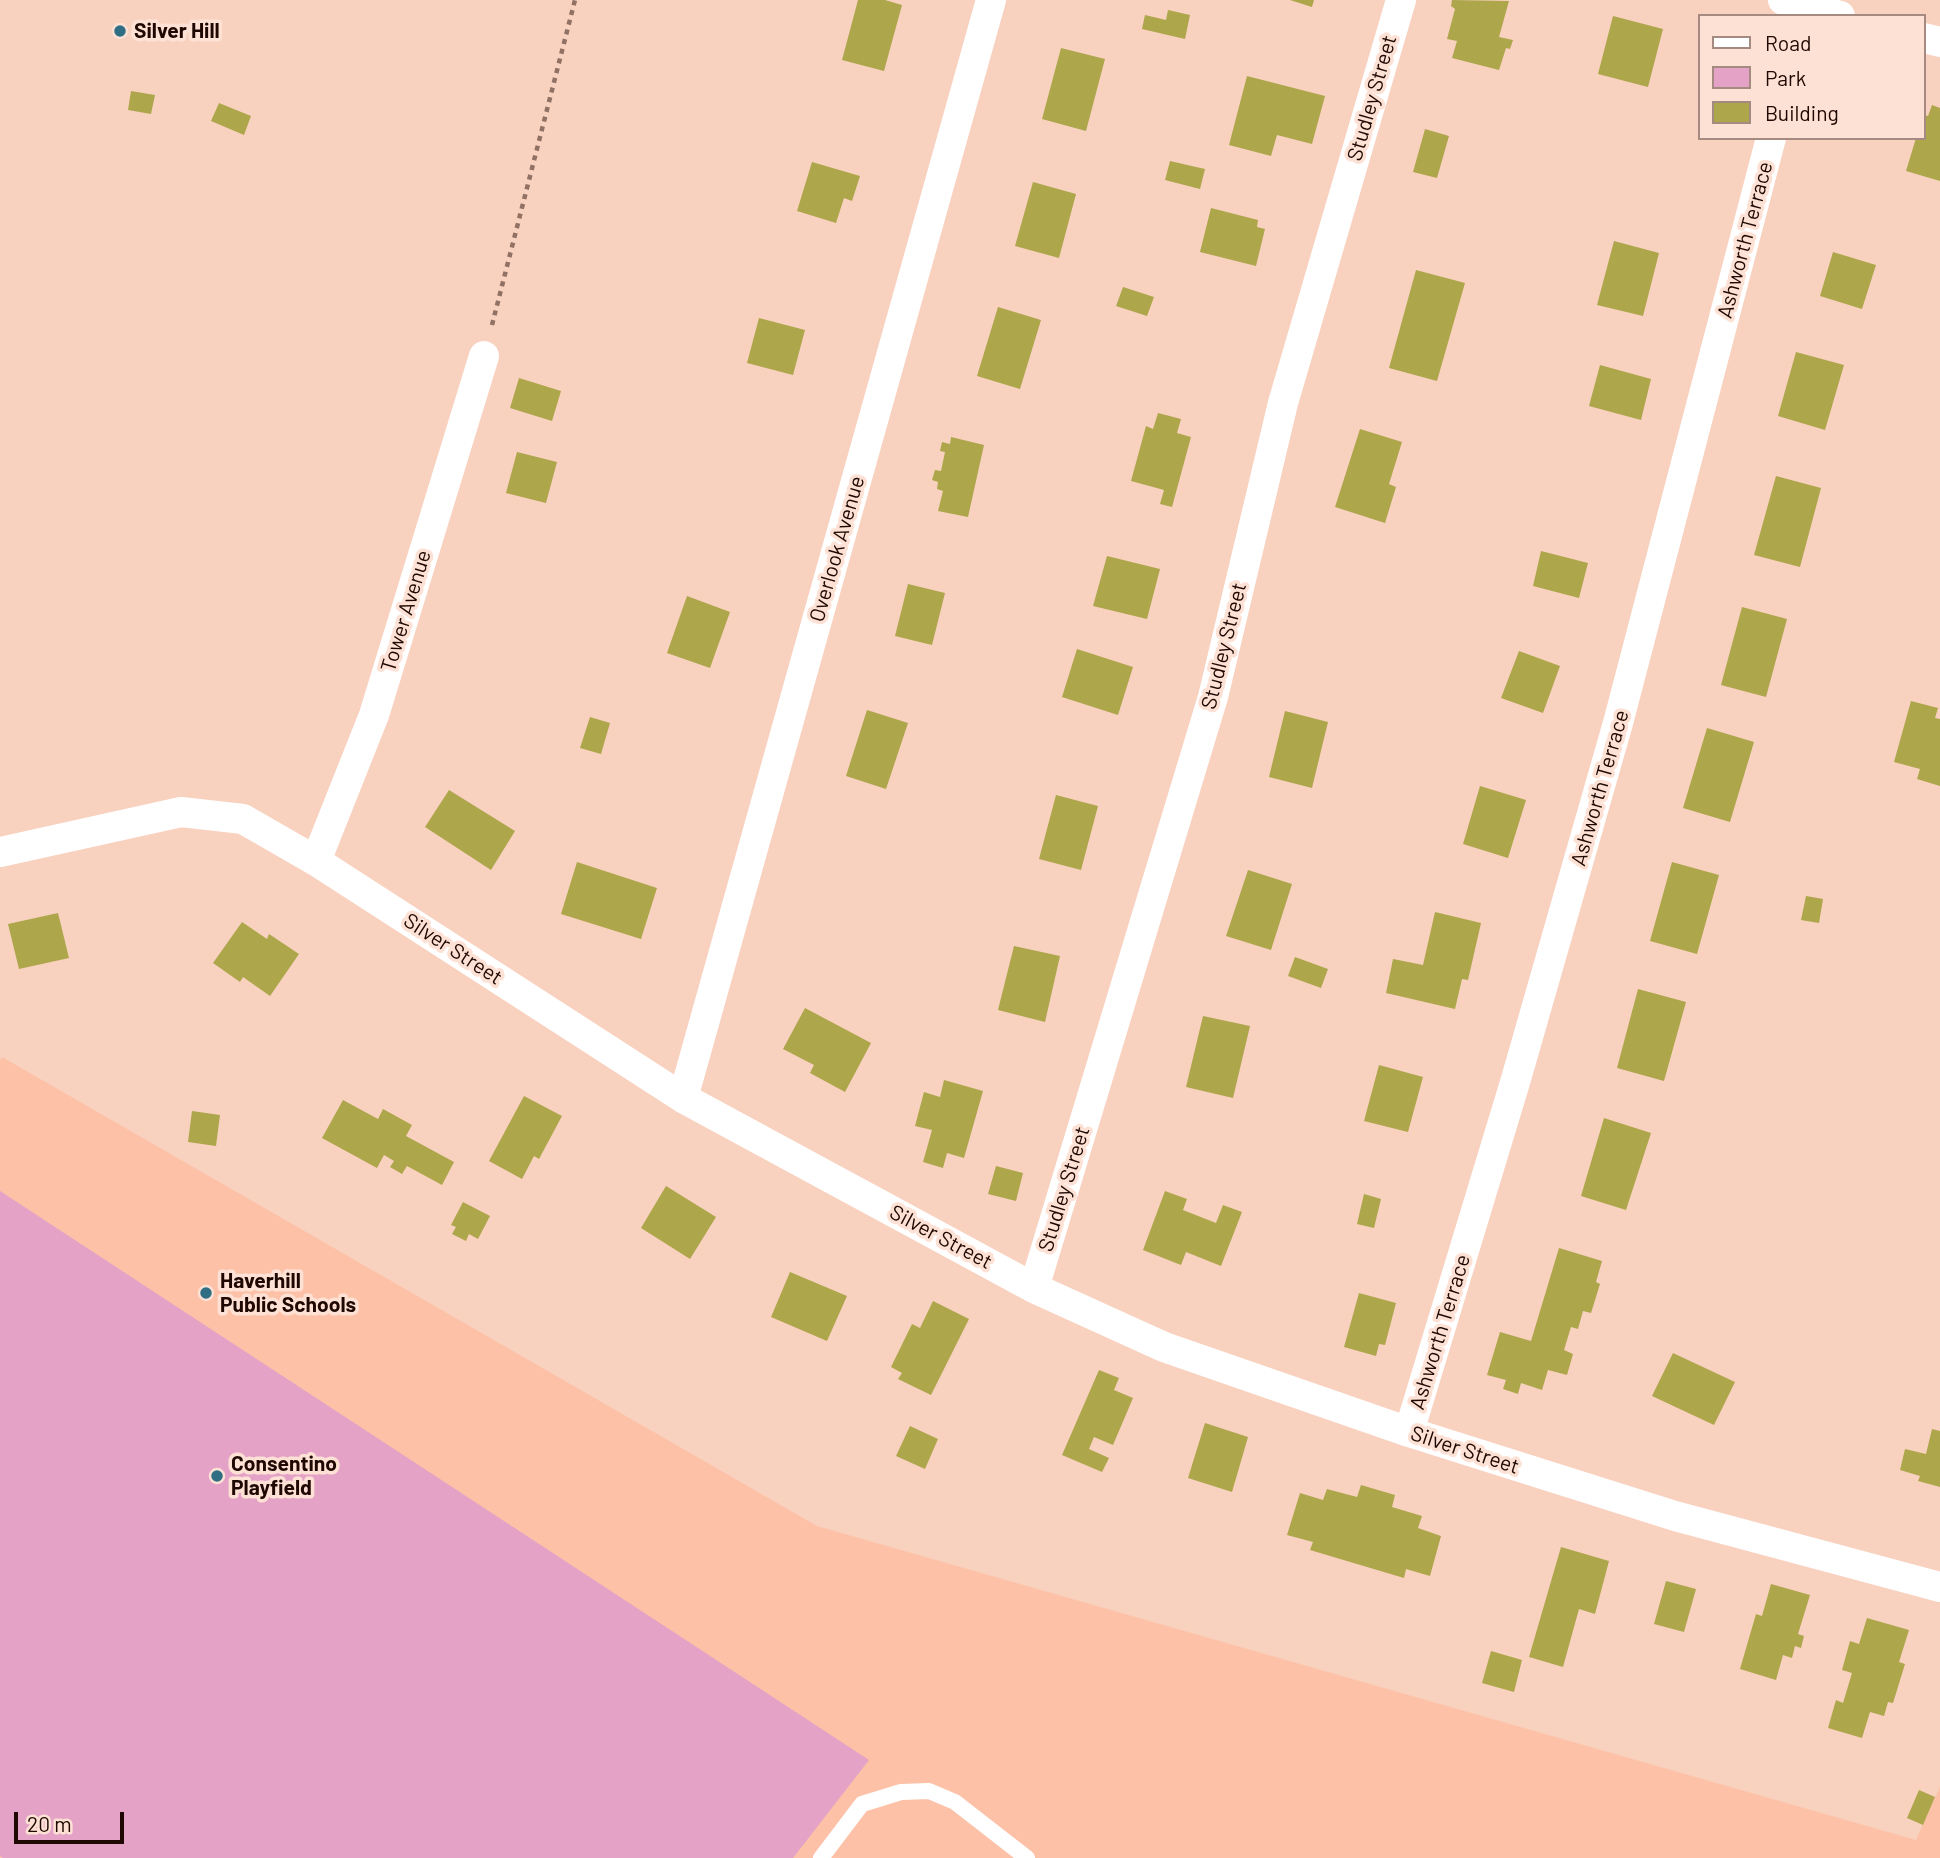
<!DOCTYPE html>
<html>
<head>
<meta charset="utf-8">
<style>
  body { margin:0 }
  #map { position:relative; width:1940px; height:1858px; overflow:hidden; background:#f9d1bf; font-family:Barlow,sans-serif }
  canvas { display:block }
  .legend { position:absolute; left:1698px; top:14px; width:228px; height:126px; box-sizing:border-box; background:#fde1d5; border:2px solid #a48a80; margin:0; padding:9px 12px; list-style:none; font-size:21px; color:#1e0801 }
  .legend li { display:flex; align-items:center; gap:14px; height:35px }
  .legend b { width:35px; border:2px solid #a48a80 }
  .scale { position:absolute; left:14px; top:1812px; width:110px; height:32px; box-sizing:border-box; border:4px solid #1e0801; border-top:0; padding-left:9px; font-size:21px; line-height:24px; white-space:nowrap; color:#1e0801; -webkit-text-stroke:5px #fde1d5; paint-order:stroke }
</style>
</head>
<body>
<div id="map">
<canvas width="1940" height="1858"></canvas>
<ul class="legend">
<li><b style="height:9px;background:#fff"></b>Road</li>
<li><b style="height:19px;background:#e4a2c7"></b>Park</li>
<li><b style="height:19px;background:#ada64b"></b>Building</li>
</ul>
<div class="scale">20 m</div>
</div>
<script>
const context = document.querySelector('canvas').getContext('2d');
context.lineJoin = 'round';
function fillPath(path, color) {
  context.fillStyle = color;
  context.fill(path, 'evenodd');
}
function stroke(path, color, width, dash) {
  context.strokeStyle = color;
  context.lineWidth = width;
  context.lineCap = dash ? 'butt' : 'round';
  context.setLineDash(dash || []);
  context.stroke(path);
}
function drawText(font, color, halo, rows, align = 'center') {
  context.font = font + ' Barlow,sans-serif';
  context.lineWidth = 7;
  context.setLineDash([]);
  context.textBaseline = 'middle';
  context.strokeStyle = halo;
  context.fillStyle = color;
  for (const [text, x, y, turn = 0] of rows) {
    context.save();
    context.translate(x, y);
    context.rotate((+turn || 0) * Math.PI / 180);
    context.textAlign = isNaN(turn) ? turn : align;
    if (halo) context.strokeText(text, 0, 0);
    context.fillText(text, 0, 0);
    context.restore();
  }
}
fillPath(new Path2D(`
  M2 1057 817 1526 1916 1840 1940 1787V1858H0V1060Z`), '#fcc1a7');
fillPath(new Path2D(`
  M0 1191 869 1760 793 1858H3L0 1856Z`), '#e4a2c7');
fillPath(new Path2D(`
  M858 0H885L902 5 884 71 842 60Z
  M1290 0H1314L1312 7Z
  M1452 0 1509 1 1499 37 1513 40 1510 49 1506 48 1499 70 1452 58 1457 41 1447 39 1455 9 1451 6Z
  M1168 10 1190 15 1185 39 1142 29 1145 15 1166 20Z
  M1613 16 1663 29 1648 87 1598 74Z
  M1061 48 1105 59 1086 131 1042 119Z
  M1247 76 1325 96 1312 144 1277 135 1271 156 1229 145Z
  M131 91 155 95 151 114 128 110Z
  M219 103 251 116 244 135 211 121Z
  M1932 105 1940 108V181L1906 171 1916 138H1924V115L1928 116Z
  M1425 129 1449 136 1437 178 1413 172Z
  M1170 161 1205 169 1200 189 1165 180Z
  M812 162 860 176 852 201 844 198 836 223 797 211Z
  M1033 182 1076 194 1059 258 1015 246Z
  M1211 208 1258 220 1257 227 1265 229 1256 266 1200 252Z
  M1614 241 1659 253 1643 316 1597 305Z
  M1833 252 1876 265 1862 309 1820 296Z
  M1416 270 1465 283 1437 381 1389 368Z
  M1123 287 1154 297 1147 316 1116 306Z
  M998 307 1041 320 1020 389 977 376Z
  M759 318 805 330 793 375 747 363Z
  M1796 352 1844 365 1825 430 1778 416Z
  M1600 365 1651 379 1641 420 1589 406Z
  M519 378 561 391 552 421 510 408Z
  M1158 413 1181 419 1177 433 1191 437 1172 507 1160 504 1164 490 1131 481 1146 426 1153 429Z
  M1360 429 1402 442 1389 484 1396 487 1385 523 1335 507Z
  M951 437 984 445 968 517 938 511 943 491 937 489 938 482 932 480 935 470 941 471 945 452 940 451 942 442 950 444Z
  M517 452 557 462 546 503 506 493Z
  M1776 476 1821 488 1800 567 1754 555Z
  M1541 551 1588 563 1579 598 1533 586Z
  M1107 556 1160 569 1147 619 1093 606Z
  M908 584 945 593 932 645 895 636Z
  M687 596 730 612 710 668 667 653Z
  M1742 607 1787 619 1766 697 1721 685Z
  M1077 649 1133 667 1118 715 1062 697Z
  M1519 651 1560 666 1543 713 1501 698Z
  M1911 701 1938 708 1935 718 1940 719V786L1917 779 1920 769 1894 762Z
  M867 710 908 723 886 789 846 776Z
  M1285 711 1328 722 1312 788 1269 777Z
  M590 717 610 723 601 754 580 748Z
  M1707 728 1754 742 1730 822 1683 808Z
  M1480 786 1526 800 1508 858 1463 844Z
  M449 790 515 831 491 870 425 827Z
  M1056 795 1098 806 1081 870 1039 859Z
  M577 862 657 888 641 939 561 914Z
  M1672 862 1719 875 1697 954 1650 941Z
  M1248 870 1292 884 1271 950 1226 936Z
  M1806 896 1823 899 1819 923 1801 920Z
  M1435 912 1481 923 1468 980 1462 979 1455 1009 1386 993 1393 959 1423 965Z
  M58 913 69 958 19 969 8 924Z
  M242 922 267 939 269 934 299 954 270 996 243 977 240 982 213 963Z
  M1014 946 1060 956 1045 1022 998 1010Z
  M1295 957 1328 969 1321 988 1288 976Z
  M1638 989 1686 1002 1664 1081 1617 1068Z
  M805 1008 871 1043 845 1092 810 1073 814 1065 783 1049Z
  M1203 1016 1250 1026 1233 1098 1186 1087Z
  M1379 1065 1423 1077 1408 1132 1364 1121Z
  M944 1080 983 1091 964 1158 947 1153 943 1168 923 1162 932 1130 915 1126 924 1092 940 1097Z
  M524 1096 562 1116 539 1159 534 1156 522 1179 489 1161Z
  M343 1100 378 1119 383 1109 412 1125 406 1136 454 1162 442 1185 407 1166 402 1174 390 1167 394 1161 384 1155 377 1168 322 1138Z
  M192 1111 220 1115 216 1146 188 1142Z
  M1604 1118 1651 1133 1626 1210 1581 1196Z
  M996 1166 1023 1173 1016 1201 988 1194Z
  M666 1186 716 1217 690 1259 641 1228Z
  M1165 1191 1187 1199 1183 1210 1216 1223 1223 1205 1242 1212 1221 1266 1186 1252 1181 1265 1143 1250Z
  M1364 1194 1381 1199 1374 1228 1357 1224Z
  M463 1202 490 1216 478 1239 469 1234 466 1241 452 1234 456 1227 451 1225Z
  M1559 1248 1602 1261 1596 1282 1600 1284 1591 1313 1583 1311 1578 1329 1571 1327 1564 1350 1573 1354 1567 1375 1548 1370 1542 1390 1521 1383 1518 1394 1503 1389 1506 1380 1487 1375 1500 1332 1531 1341Z
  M790 1272 847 1296 827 1341 771 1317Z
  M1359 1293 1396 1303 1385 1345 1379 1344 1376 1356 1344 1347Z
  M933 1301 969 1319 931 1395 898 1379 902 1373 891 1367 912 1324 920 1328Z
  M1673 1353 1735 1382 1714 1425 1652 1396Z
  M1099 1370 1119 1378 1114 1390 1133 1398 1113 1445 1094 1437 1089 1449 1109 1458 1102 1472 1062 1455Z
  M1205 1423 1248 1437 1232 1492 1188 1478Z
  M910 1426 938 1439 925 1469 896 1456Z
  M1932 1429 1940 1431V1487L1918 1481 1920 1476 1900 1470 1905 1449 1926 1454Z
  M1361 1485 1395 1495 1392 1507 1422 1516 1418 1528 1441 1536 1430 1576 1406 1569 1404 1578 1310 1550 1313 1542 1287 1535 1300 1493 1323 1500 1327 1489 1357 1497Z
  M1561 1547 1609 1561 1595 1614 1579 1609 1563 1667 1529 1657Z
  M1666 1581 1696 1589 1684 1632 1654 1624Z
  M1771 1584 1810 1595 1798 1634 1804 1636 1801 1648 1795 1646 1792 1658 1783 1655 1776 1680 1740 1669 1756 1614 1762 1616Z
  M1867 1618 1909 1630 1899 1662 1905 1664 1893 1703 1888 1702 1884 1716 1870 1712 1862 1738 1828 1728 1836 1700 1843 1703 1852 1673 1842 1670 1850 1641 1859 1644Z
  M1491 1651 1522 1660 1514 1692 1482 1683Z
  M1919 1790 1935 1797 1923 1825 1907 1818Z`), '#ada64b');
stroke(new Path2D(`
  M492 325 575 0`), '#907164', 4.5, [5, 5]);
stroke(new Path2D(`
  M821 1858 862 1804 901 1792 929 1791 955 1802 1027 1858`), '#fff', 16);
stroke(new Path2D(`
  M1783 0 1840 16
  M1924 38 1940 42
  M0 852 181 812 243 819 316 861 683 1098 1034 1288 1164 1347 1409 1432 1675 1516 1940 1587
  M316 861 374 715 484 356
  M683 1098 991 0
  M1034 1288 1213 697 1283 403 1401 0
  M1409 1432 1516 1079 1618 723 1771 138`), '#fff', 30);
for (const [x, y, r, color] of [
  [120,31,7,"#306e84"],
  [206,1293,7,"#306e84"],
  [217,1476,7,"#306e84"]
]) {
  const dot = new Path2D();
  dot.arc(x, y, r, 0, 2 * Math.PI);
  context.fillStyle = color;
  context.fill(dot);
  stroke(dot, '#fde1d5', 2.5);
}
drawText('bold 21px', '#1e0801', '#fde1d5', [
  ["Silver Hill",134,31],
  ["Haverhill",220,1281],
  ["Public Schools",220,1305],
  ["Consentino",231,1464],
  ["Playfield",231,1488]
], 'left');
drawText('21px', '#1e0801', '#fde1d5', [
  ["Studley Street",1372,98,-74],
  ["Ashworth Terrace",1745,240,-75],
  ["Overlook Avenue",837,549,-74],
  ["Tower Avenue",406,611,-73],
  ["Studley Street",1224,646,-76],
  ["Ashworth Terrace",1600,788,-74],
  ["Silver Street",453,949,33],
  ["Studley Street",1064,1189,-73],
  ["Silver Street",941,1237,28],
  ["Ashworth Terrace",1440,1332,-73],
  ["Silver Street",1465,1450,18]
]);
</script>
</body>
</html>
